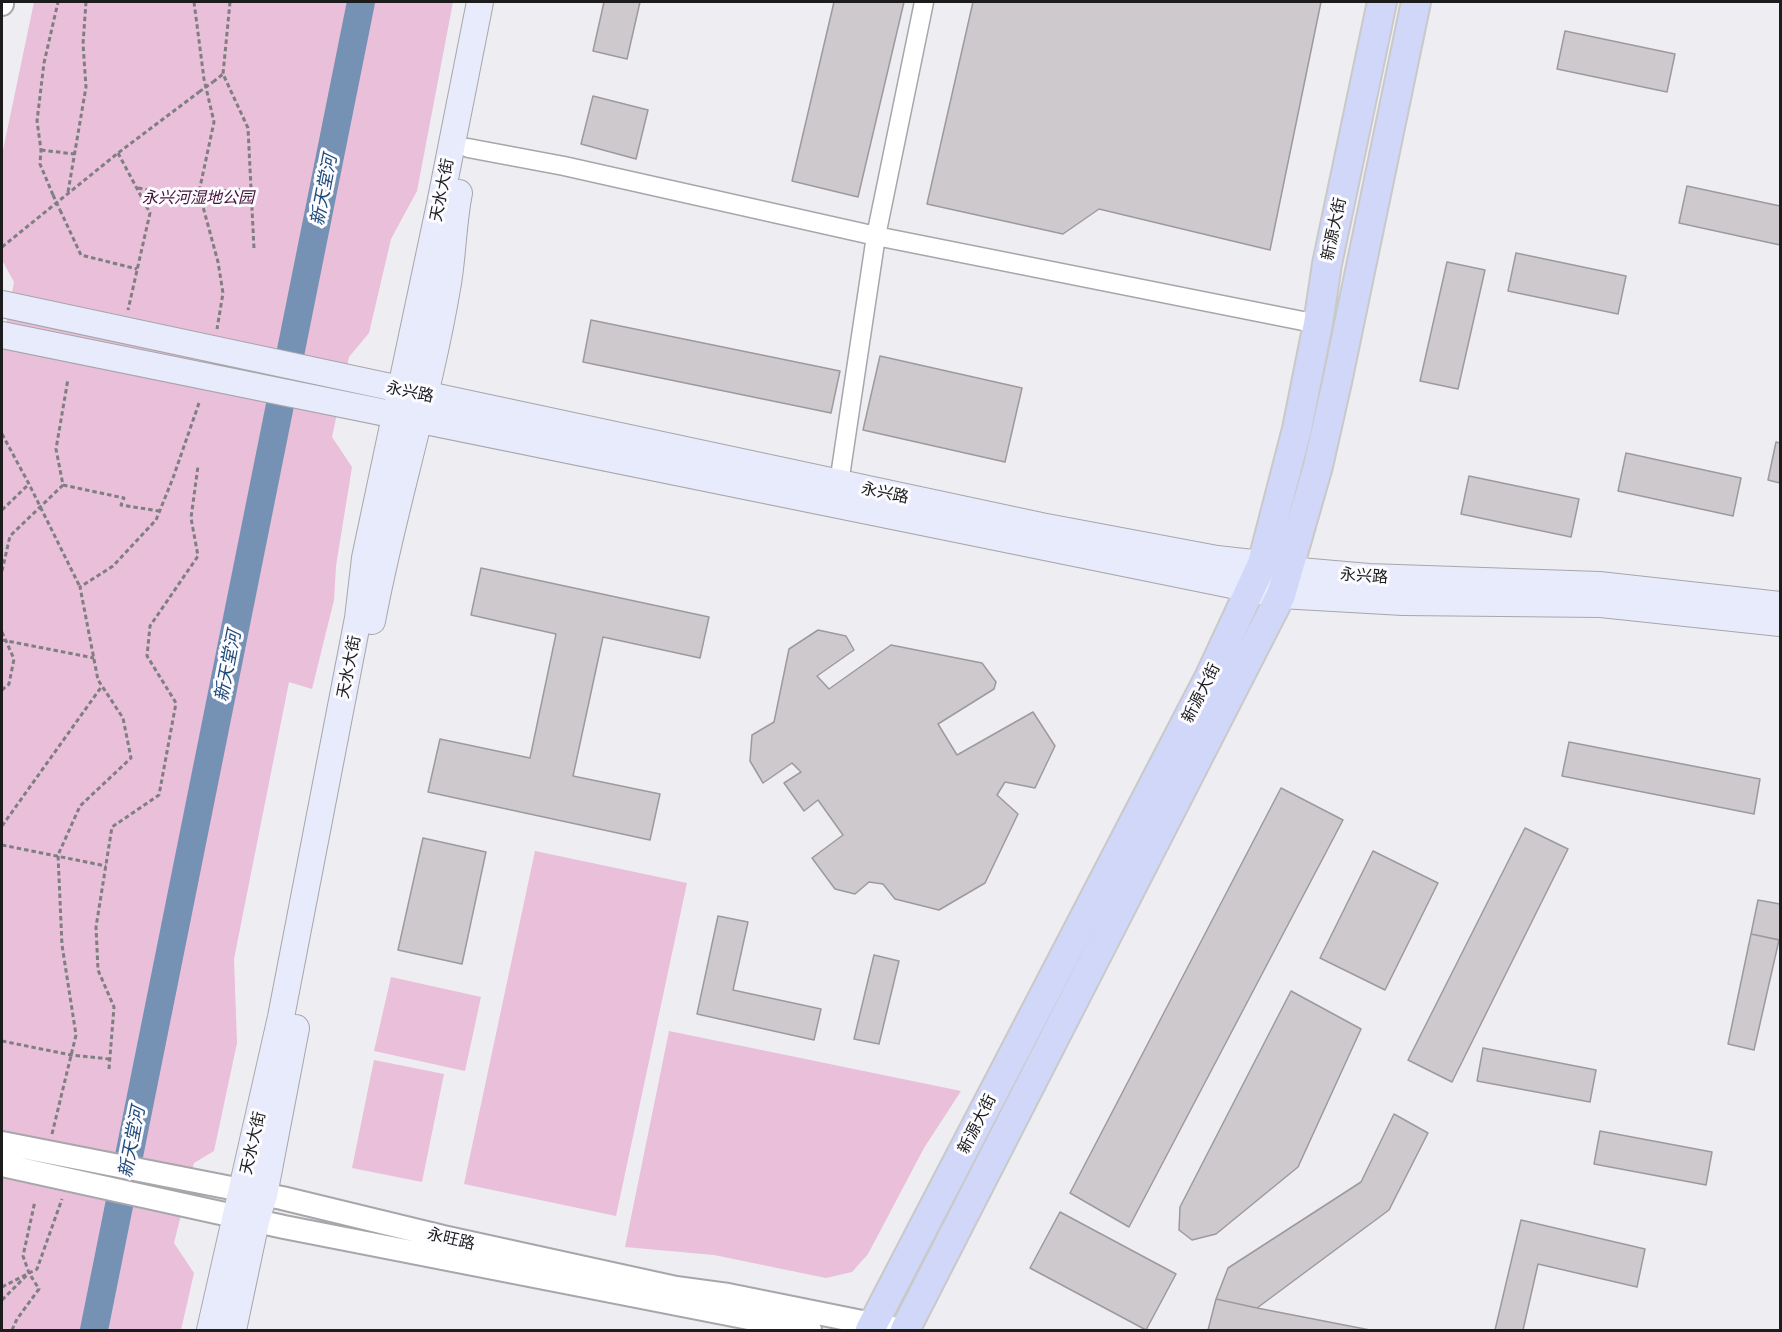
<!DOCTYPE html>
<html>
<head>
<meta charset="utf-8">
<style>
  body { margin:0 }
  #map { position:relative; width:1782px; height:1332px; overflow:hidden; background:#eeedf2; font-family:"Playfair Display",serif }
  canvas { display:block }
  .frame { position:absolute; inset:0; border:3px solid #1c1c1d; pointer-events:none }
</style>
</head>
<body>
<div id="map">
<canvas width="1782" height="1332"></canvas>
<div class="frame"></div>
</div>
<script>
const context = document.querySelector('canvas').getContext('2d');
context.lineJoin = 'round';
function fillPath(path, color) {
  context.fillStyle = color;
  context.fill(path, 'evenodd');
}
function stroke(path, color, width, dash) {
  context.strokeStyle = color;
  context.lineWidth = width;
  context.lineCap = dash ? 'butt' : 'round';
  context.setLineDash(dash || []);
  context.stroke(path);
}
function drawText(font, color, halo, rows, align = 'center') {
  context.font = font + ' "Playfair Display","Noto Sans SC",serif';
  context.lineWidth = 6;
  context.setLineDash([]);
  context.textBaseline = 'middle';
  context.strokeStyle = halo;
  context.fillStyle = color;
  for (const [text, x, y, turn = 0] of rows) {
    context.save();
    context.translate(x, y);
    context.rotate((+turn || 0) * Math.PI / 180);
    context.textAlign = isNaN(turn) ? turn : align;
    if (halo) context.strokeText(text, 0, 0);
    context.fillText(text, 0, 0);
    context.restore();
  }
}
fillPath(new Path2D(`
  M34 2H453L417 191 391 239 369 333 349 357 332 437 352 467 336 566 334 600 312 689 289 682 234 959 237 1043 214 1151 194 1163 174 1243 194 1273 181 1330H2V348L14 282 2 260V155Z
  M535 851 687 883 616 1216 464 1184Z
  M391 977 481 997 465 1071 374 1051Z
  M669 1031 961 1091 924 1148 868 1254 852 1272 826 1278 714 1255 625 1247Z
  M374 1060 444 1074 422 1182 352 1168Z`), '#e9bfd9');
stroke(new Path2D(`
  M94 1330 361 2`), '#7592b4', 28);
const building = new Path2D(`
  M604 2H640L627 59 593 51Z
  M834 2H904L858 197 792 181Z
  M973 2H1321L1270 250 1099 209 1063 234 927 204Z
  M1565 31 1675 54 1667 92 1557 69Z
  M593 96 648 110 636 159 581 144Z
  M1687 186 1780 206V245L1679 223Z
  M1516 253 1626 276 1618 314 1508 291Z
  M1447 262 1485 270 1458 389 1420 381Z
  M591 320 840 371 831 413 583 362Z
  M880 356 1022 388 1005 462 863 430Z
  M1776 442 1780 443V483L1768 480Z
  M1626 453 1741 478 1733 516 1618 491Z
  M1469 476 1579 499 1571 537 1461 514Z
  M481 568 709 617 700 658 603 637 573 776 660 794 650 840 428 792 440 739 530 758 556 634 471 615Z
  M818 630 846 636 854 650 817 676 829 689 891 645 982 663 996 682 994 689 938 724 957 755 1033 712 1055 746 1035 788 1005 782 997 795 1018 814 985 883 939 910 895 899 883 884 869 882 855 894 835 889 812 858 843 835 818 800 804 811 784 783 801 772 792 763 763 783 750 761 752 735 774 722 789 649Z
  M1569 742 1760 779 1754 814 1562 776Z
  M1281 788 1343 820 1129 1227 1070 1193Z
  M1525 828 1568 849 1452 1082 1408 1060Z
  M423 838 486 852 462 964 398 950Z
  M1373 851 1438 883 1385 990 1320 958Z
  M1758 900 1780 904V940L1751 934Z
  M718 916 748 922 733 990 821 1009 814 1040 697 1014Z
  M1751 934 1779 940 1754 1050 1728 1044Z
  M874 955 899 961 879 1044 854 1039Z
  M1291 991 1361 1029 1298 1167 1216 1234 1192 1240 1179 1230 1180 1207Z
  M1483 1048 1596 1070 1590 1102 1477 1081Z
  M1394 1114 1428 1133 1389 1210 1257 1308 1216 1299 1228 1268 1361 1182Z
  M1600 1131 1712 1152 1706 1185 1594 1164Z
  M1060 1212 1176 1274 1146 1330 1030 1268Z
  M1521 1220 1645 1249 1637 1287 1538 1264 1523 1330H1495Z
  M1216 1299 1257 1308 1370 1330H1208Z`);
fillPath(building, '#cdc9cd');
stroke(building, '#9d9a9e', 1.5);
const minor = new Path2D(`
  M468 148 564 166 876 236 1318 324
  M839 483 876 236 924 2`);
const tertiary = new Path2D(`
  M2 4V2
  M2 1143 282 1198 443 1237 676 1288 728 1295 902 1330
  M2 1165 284 1227 810 1330`);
const secondary = new Path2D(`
  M2 304 1041 526 1217 559 1262 564 1288 570 1369 577 1599 585 1780 605
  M2 335 1281 595 1403 602 1601 604 1780 623
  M372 621C393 508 429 397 448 283 453 253 453 223 459 193
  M210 1330 281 1017 358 618 365 558 440 204 480 2
  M233 1330 256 1221 264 1195 296 1028`);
const primary = new Path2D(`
  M870 1330 1209 678 1262 564 1297 429 1318 324 1327 264 1382 2
  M905 1330 1281 595 1318 466 1337 382 1416 2`);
stroke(minor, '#a7a6aa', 21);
stroke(tertiary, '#a7a6aa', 26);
stroke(secondary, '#a7a6aa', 28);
stroke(primary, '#c9c9c9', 32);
stroke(new Path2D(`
  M194 2 204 79 214 122 199 192 218 262 223 293 217 329
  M230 2 223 74 248 128 254 249
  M213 82 223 74
  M41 150 74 154
  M118 153 150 213 128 310
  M138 188 201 200
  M68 192 86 87 83 44 86 2
  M199 192 251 189
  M53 195 40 164 41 150 37 121 44 63 58 2
  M60 210 81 255 137 269
  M2 247 118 153 199 92
  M2 434 29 484 80 587
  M63 485 124 498 121 505 159 511
  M2 510 29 484
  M2 571 10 536 63 485 56 449 68 379
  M2 632 14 659 9 684 2 690
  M2 640 94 658
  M2 826 102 686
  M2 845 106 866
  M2 1041 71 1055 109 1059
  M109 1069 114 1007 98 970 96 927 112 827 159 795 176 703 147 656 150 626 198 556 191 518 198 466
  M52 1134 76 1035 62 945 58 855 80 806 131 758 123 718 98 680 80 587 113 566 156 520 173 478 199 403
  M2 1287 37 1269 62 1199
  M2 1300 29 1273 23 1256 35 1201
  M12 1330 17 1319 39 1289 29 1273`), '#7f7f82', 3, [4.5, 3]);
stroke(minor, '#fff', 18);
stroke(tertiary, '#fff', 22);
stroke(secondary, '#e8ebfc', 26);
stroke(primary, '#d0d7f8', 28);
stroke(new Path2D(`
  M199 92 213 82
  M53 195 60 210`), '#7f7f82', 3, [4.5, 3]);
drawText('16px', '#1c1c1d', '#fcfbff', [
  ["天水大街",442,190,-79],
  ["新源大街",1334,229,-78],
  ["永兴路",410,392,12],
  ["永兴路",885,493,12],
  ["永兴路",1364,576,4],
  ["天水大街",349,667,-79],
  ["新源大街",1201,693,-63],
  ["新源大街",977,1124,-63],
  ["天水大街",253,1143,-77],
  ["永旺路",451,1239,13]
]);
drawText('italic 16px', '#451237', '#fcfbff', [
  ["永兴河湿地公园",198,198]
]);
drawText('italic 18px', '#1f4a78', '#fcfbff', [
  ["新天堂河",324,190,-79],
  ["新天堂河",228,666,-79],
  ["新天堂河",132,1142,-79]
]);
</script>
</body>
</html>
